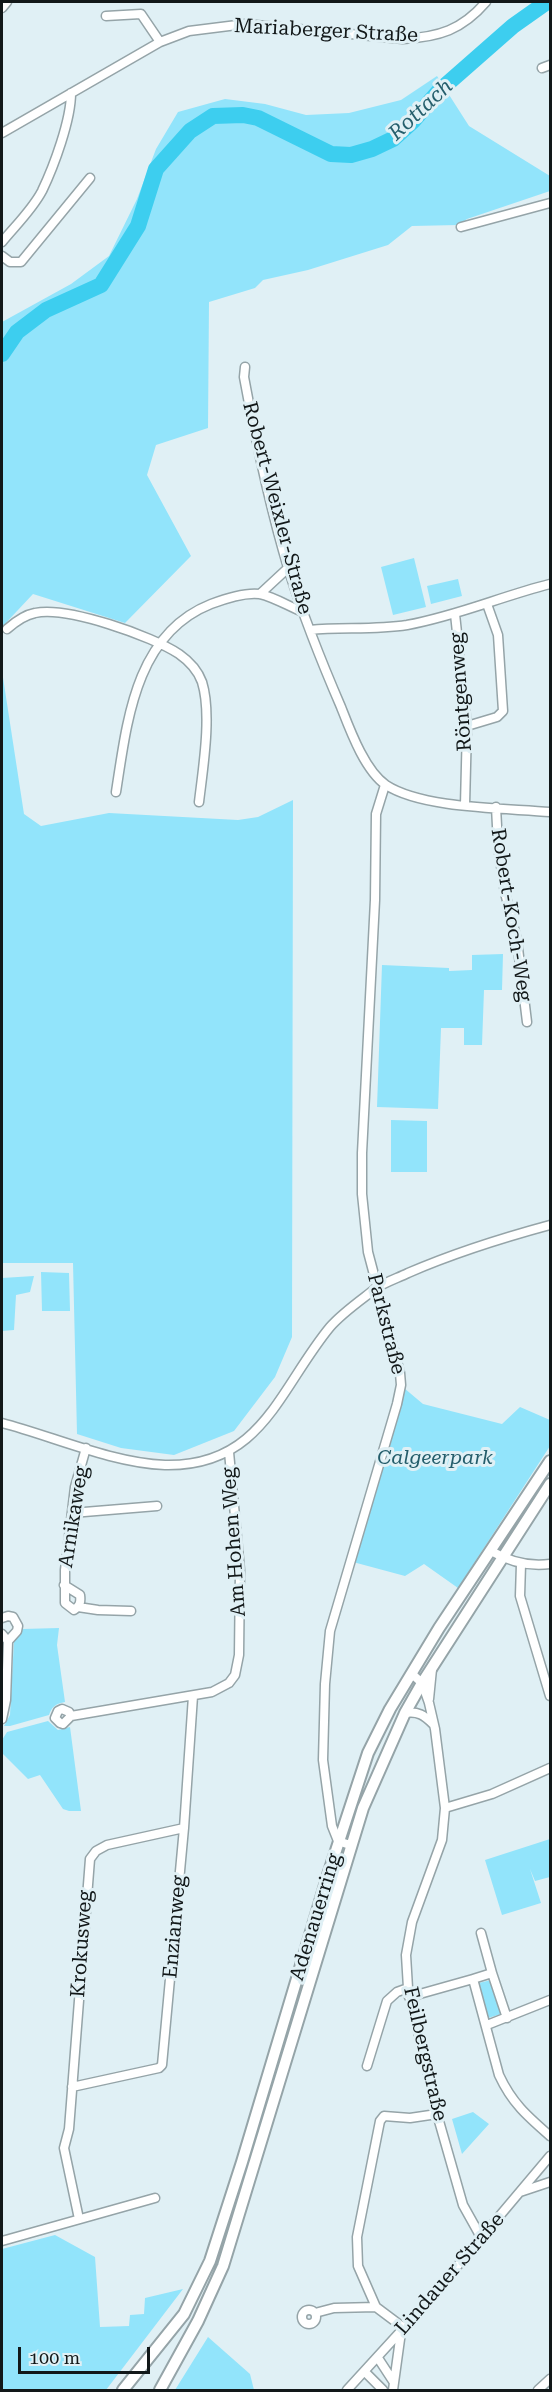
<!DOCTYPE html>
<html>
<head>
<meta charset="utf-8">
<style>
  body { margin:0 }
  #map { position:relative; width:552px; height:2392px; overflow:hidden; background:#e0f0f5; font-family:"Roboto Serif",serif }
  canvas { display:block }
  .frame { position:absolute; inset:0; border:3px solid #121819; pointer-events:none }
  .scale { position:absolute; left:18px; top:2347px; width:132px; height:27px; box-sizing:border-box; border:3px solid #121819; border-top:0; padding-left:8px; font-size:18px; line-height:21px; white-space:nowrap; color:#121819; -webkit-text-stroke:4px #e0f0f5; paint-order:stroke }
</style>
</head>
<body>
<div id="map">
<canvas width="552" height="2392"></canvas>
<div class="frame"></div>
<div class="scale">100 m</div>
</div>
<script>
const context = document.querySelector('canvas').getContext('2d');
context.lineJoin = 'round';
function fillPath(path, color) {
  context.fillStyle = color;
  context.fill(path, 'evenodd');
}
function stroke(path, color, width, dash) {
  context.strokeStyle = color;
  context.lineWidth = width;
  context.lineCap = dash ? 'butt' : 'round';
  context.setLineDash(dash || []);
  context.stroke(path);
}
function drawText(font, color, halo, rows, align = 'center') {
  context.font = font + ' "Roboto Serif",serif';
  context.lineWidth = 6;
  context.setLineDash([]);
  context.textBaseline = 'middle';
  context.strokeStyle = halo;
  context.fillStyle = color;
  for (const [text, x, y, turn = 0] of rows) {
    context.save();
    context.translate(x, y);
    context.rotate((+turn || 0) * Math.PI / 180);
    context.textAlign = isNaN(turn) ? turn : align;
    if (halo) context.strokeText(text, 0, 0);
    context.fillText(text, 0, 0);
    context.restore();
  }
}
fillPath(new Path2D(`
  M437 76 469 126 550 176V191L467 219 458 225 412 226 388 245 308 270 263 280 255 288 209 302 208 428 156 445 147 475 191 556 125 623 33 594 2 627V322L71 284 109 256 137 199 156 149 178 112 225 99 265 104 306 115 349 113 401 100Z
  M414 558 426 607 393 615 381 567Z
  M458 579 462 596 431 604 427 586Z
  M2 671 24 814 41 826 109 813 238 820 258 817 293 800 292 1337 275 1377 234 1431 174 1455 121 1448 77 1434 73 1263H2Z
  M503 954 502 990H484L482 1045H464V1028H441L438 1109 377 1107 382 965 449 968V971L472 970V955Z
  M391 1120 427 1121V1172H391Z
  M41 1272 69 1273 70 1311H42Z
  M34 1276 30 1292 16 1295 14 1330 2 1331V1278Z
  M404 1388 423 1404 502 1424 520 1407 550 1420V1446L458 1588 424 1564 405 1576 353 1562Z
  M59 1628 57 1645 65 1702C56 1704 52 1706 49 1715L10 1726H4L10 1715 14 1641 22 1629Z
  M48 1721 58 1730 70 1727 81 1811H69L63 1809 40 1775 28 1779 2 1753V1740L7 1732Z
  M550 1839V1877L535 1881 530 1869 541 1903 502 1915 485 1860Z
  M491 1980 501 2014 488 2018 479 1983Z
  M473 2112 489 2124 462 2154 452 2119Z
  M55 2235 95 2257 100 2327 129 2326 130 2315 144 2314 145 2298 183 2289 106 2390H2V2249Z
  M208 2337 250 2374 254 2390H175Z`), '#92e4fb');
stroke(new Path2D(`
  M2 354 17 332 46 310 101 285 138 226 156 169 190 131 213 116 243 115 258 118 331 154 351 155 372 149 393 139 413 121 439 91 513 26 547 2`), '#3dceef', 16);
const minor = new Path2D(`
  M2 8 7 2
  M106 16 141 14 160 42
  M542 68 550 65
  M2 133 160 42 189 31 245 24 403 39C439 37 462 30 486 2
  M461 227 550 203
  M2 242C15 226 32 210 42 191 54 166 71 120 71 93
  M2 256 10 262H21L90 178
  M245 367 244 377C256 442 270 508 289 571 304 618 322 663 341 707 350 730 365 771 386 785 423 809 506 808 550 812
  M260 594 288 568
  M455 614 467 726 465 805
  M7 629C15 622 24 615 35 613 67 606 152 636 179 654 189 661 198 671 202 682 212 714 203 768 199 802
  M310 630C342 627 375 630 407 625 457 616 502 596 550 584
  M467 726 497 717 503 711 498 635 487 604
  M116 792C127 722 135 634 211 604 224 599 245 592 260 594 274 597 290 607 303 612
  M496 807 498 845 505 893 517 940 527 1022
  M2 1423C52 1436 112 1463 165 1465 262 1467 279 1389 330 1327 342 1313 361 1300 375 1289 385 1282 398 1278 408 1273 454 1253 502 1238 550 1225
  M72 1513 157 1506
  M491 1551C510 1562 528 1567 550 1564
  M521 1564 520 1596 550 1696
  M64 1585 80 1595C81 1602 80 1606 74 1610L65 1603V1570L75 1487 86 1448
  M78 1607 98 1610 131 1611
  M2 1618 8 1616 13 1617 18 1626 17 1631 8 1641 6 1700 2 1719
  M2 1634 8 1641
  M412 1674 422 1683 429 1703 435 1729 445 1808 442 1840 412 1922 406 1955 408 1988 437 2114 463 2205 482 2239
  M429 1699 432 1669
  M405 1713C418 1711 424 1715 433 1724
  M71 1716 69 1712 62 1709 58 1711 55 1718 60 1723 63 1724 71 1716 212 1692 229 1683 235 1675 239 1655 240 1570 229 1452
  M445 1808 492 1794 550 1768
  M350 1845 338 1841 332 1826 323 1760 325 1684 330 1631 397 1404 401 1385 400 1373 368 1252 362 1194V1153L375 900 376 814 385 785
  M481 1933 492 1973
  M409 1997 473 1979
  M507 2018 492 1973 473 1979 499 2075C512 2103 527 2116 550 2136
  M487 2025 550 2000
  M367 2066 387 2001 397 1992 408 1988
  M72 2087 159 2068 162 2065 184 1828 193 1696
  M520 2192 550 2182
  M79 2219 64 2148 69 2129 90 1859 96 1851 107 1845 184 1828
  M2 2241 155 2198
  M302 2317a7 7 0 1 1 14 0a7 7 0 1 1-14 0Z
  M315 2313 334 2308 376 2307
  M404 2328 376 2307 358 2266 357 2237 380 2121 384 2116 410 2118 437 2114
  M378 2358 393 2381
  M365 2372 383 2390
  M347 2390 422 2308 550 2156
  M393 2390 401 2332
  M538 2390 550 2379`);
const major = new Path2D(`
  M123 2390 184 2314 210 2261 242 2162 328 1875 368 1753 390 1709 439 1628 550 1461
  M160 2390 198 2321 223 2266 363 1808 405 1713 422 1683 550 1484`);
stroke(minor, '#95a4a8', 11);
stroke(major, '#95a4a8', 14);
stroke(minor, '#fff', 8);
stroke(major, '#fff', 10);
drawText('20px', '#121819', '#e0f0f5', [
  ["Mariaberger Straße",326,31,3],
  ["Robert-Weixler-Straße",277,508,75],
  ["Röntgenweg",461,692,-94],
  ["Robert-Koch-Weg",511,915,81],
  ["Parkstraße",386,1324,76],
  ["Arnikaweg",74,1517,-81],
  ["Am Hohen Weg",234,1542,-94],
  ["Adenauerring",316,1917,-73],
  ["Enzianweg",175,1927,-85],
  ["Krokusweg",82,1944,-86],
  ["Feilbergstraße",425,2054,77],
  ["Lindauer Straße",450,2274,-49]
]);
drawText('italic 20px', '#245d6b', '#e0f0f5', [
  ["Calgeerpark",435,1458]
]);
drawText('italic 21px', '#265f6d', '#e0f0f5', [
  ["Rottach",421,110,-43]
]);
</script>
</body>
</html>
